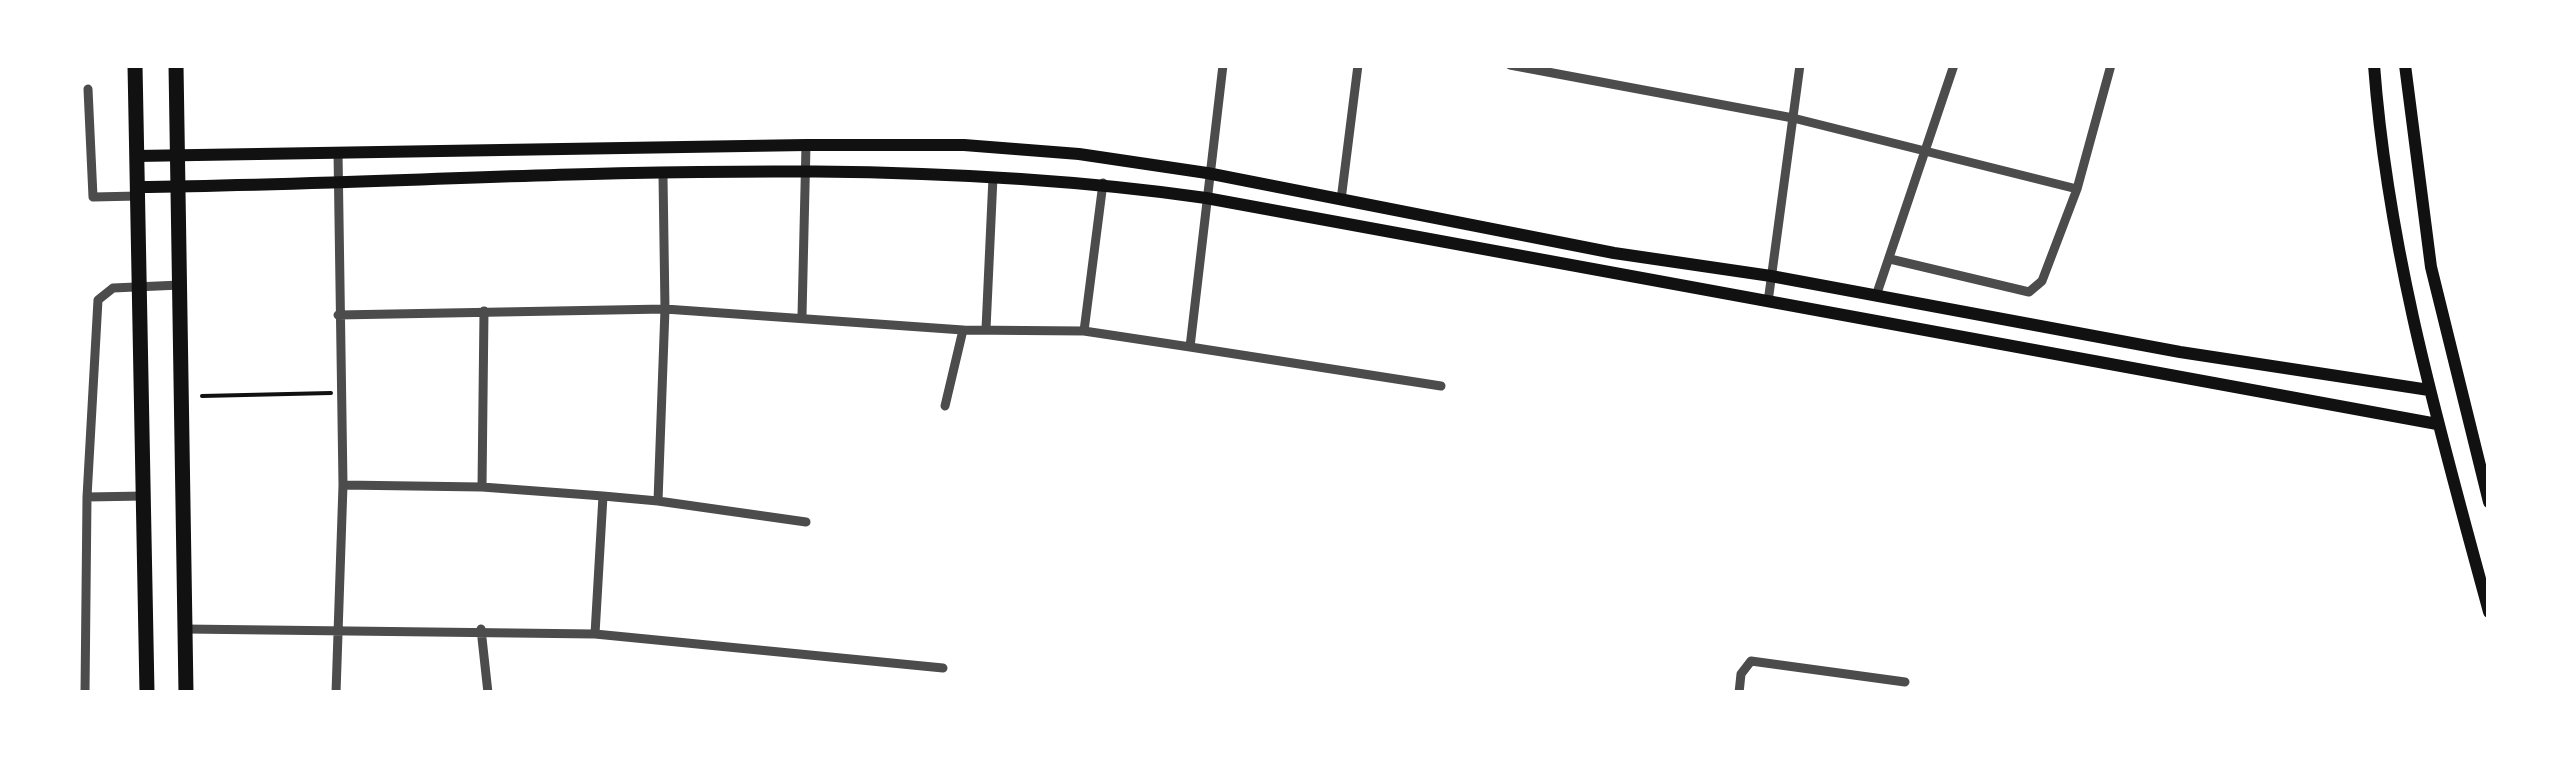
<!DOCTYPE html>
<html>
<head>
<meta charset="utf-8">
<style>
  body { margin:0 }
  #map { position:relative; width:2554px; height:758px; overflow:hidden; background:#fff; font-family:Arial,sans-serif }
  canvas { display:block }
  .frame { position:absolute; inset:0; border:68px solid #fff; pointer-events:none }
</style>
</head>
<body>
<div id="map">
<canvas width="2554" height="758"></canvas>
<div class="frame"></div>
</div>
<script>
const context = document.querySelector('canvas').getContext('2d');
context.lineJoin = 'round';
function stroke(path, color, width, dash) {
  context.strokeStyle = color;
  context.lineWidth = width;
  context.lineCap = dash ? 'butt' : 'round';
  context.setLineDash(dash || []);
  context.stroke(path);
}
stroke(new Path2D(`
  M202 396 331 393`), '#111', 4);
stroke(new Path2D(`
  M1510 65 1793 118 2077 189 2111 65
  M88 89 93 197 138 196
  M1341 200 1358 65
  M1890 259 2029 292 2042 281 2077 189
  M1876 296 1954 65
  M1768 302 1800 65
  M338 315 665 309 963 330 1084 331 1190 347 1223 65
  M802 316 806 145
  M986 329 993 177
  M1084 331 1103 183
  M1190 347 1441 386
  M945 406 963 330
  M343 485 482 487 484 311
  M482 487 603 496
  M87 497 145 496
  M658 501 806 522
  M185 629 595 634 943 668
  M481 629 488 693
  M595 634 603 496 658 501 665 309 663 176
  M85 693 87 497 98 300 113 288 180 285
  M336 693 343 485 338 152
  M1739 693 1741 674 1751 661 1905 682`), '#4c4c4c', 9);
stroke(new Path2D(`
  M2374 65C2388 253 2440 431 2489 612
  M2405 65 2431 267 2489 502
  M136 156 806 145H964L1079 154 1207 173 1614 253 1771 276 2180 352 2429 390
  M137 187C491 183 855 148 1206 198L2437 424`), '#111', 12);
stroke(new Path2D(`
  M135 65 147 693
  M176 65 186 693`), '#111', 15);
</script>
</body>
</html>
